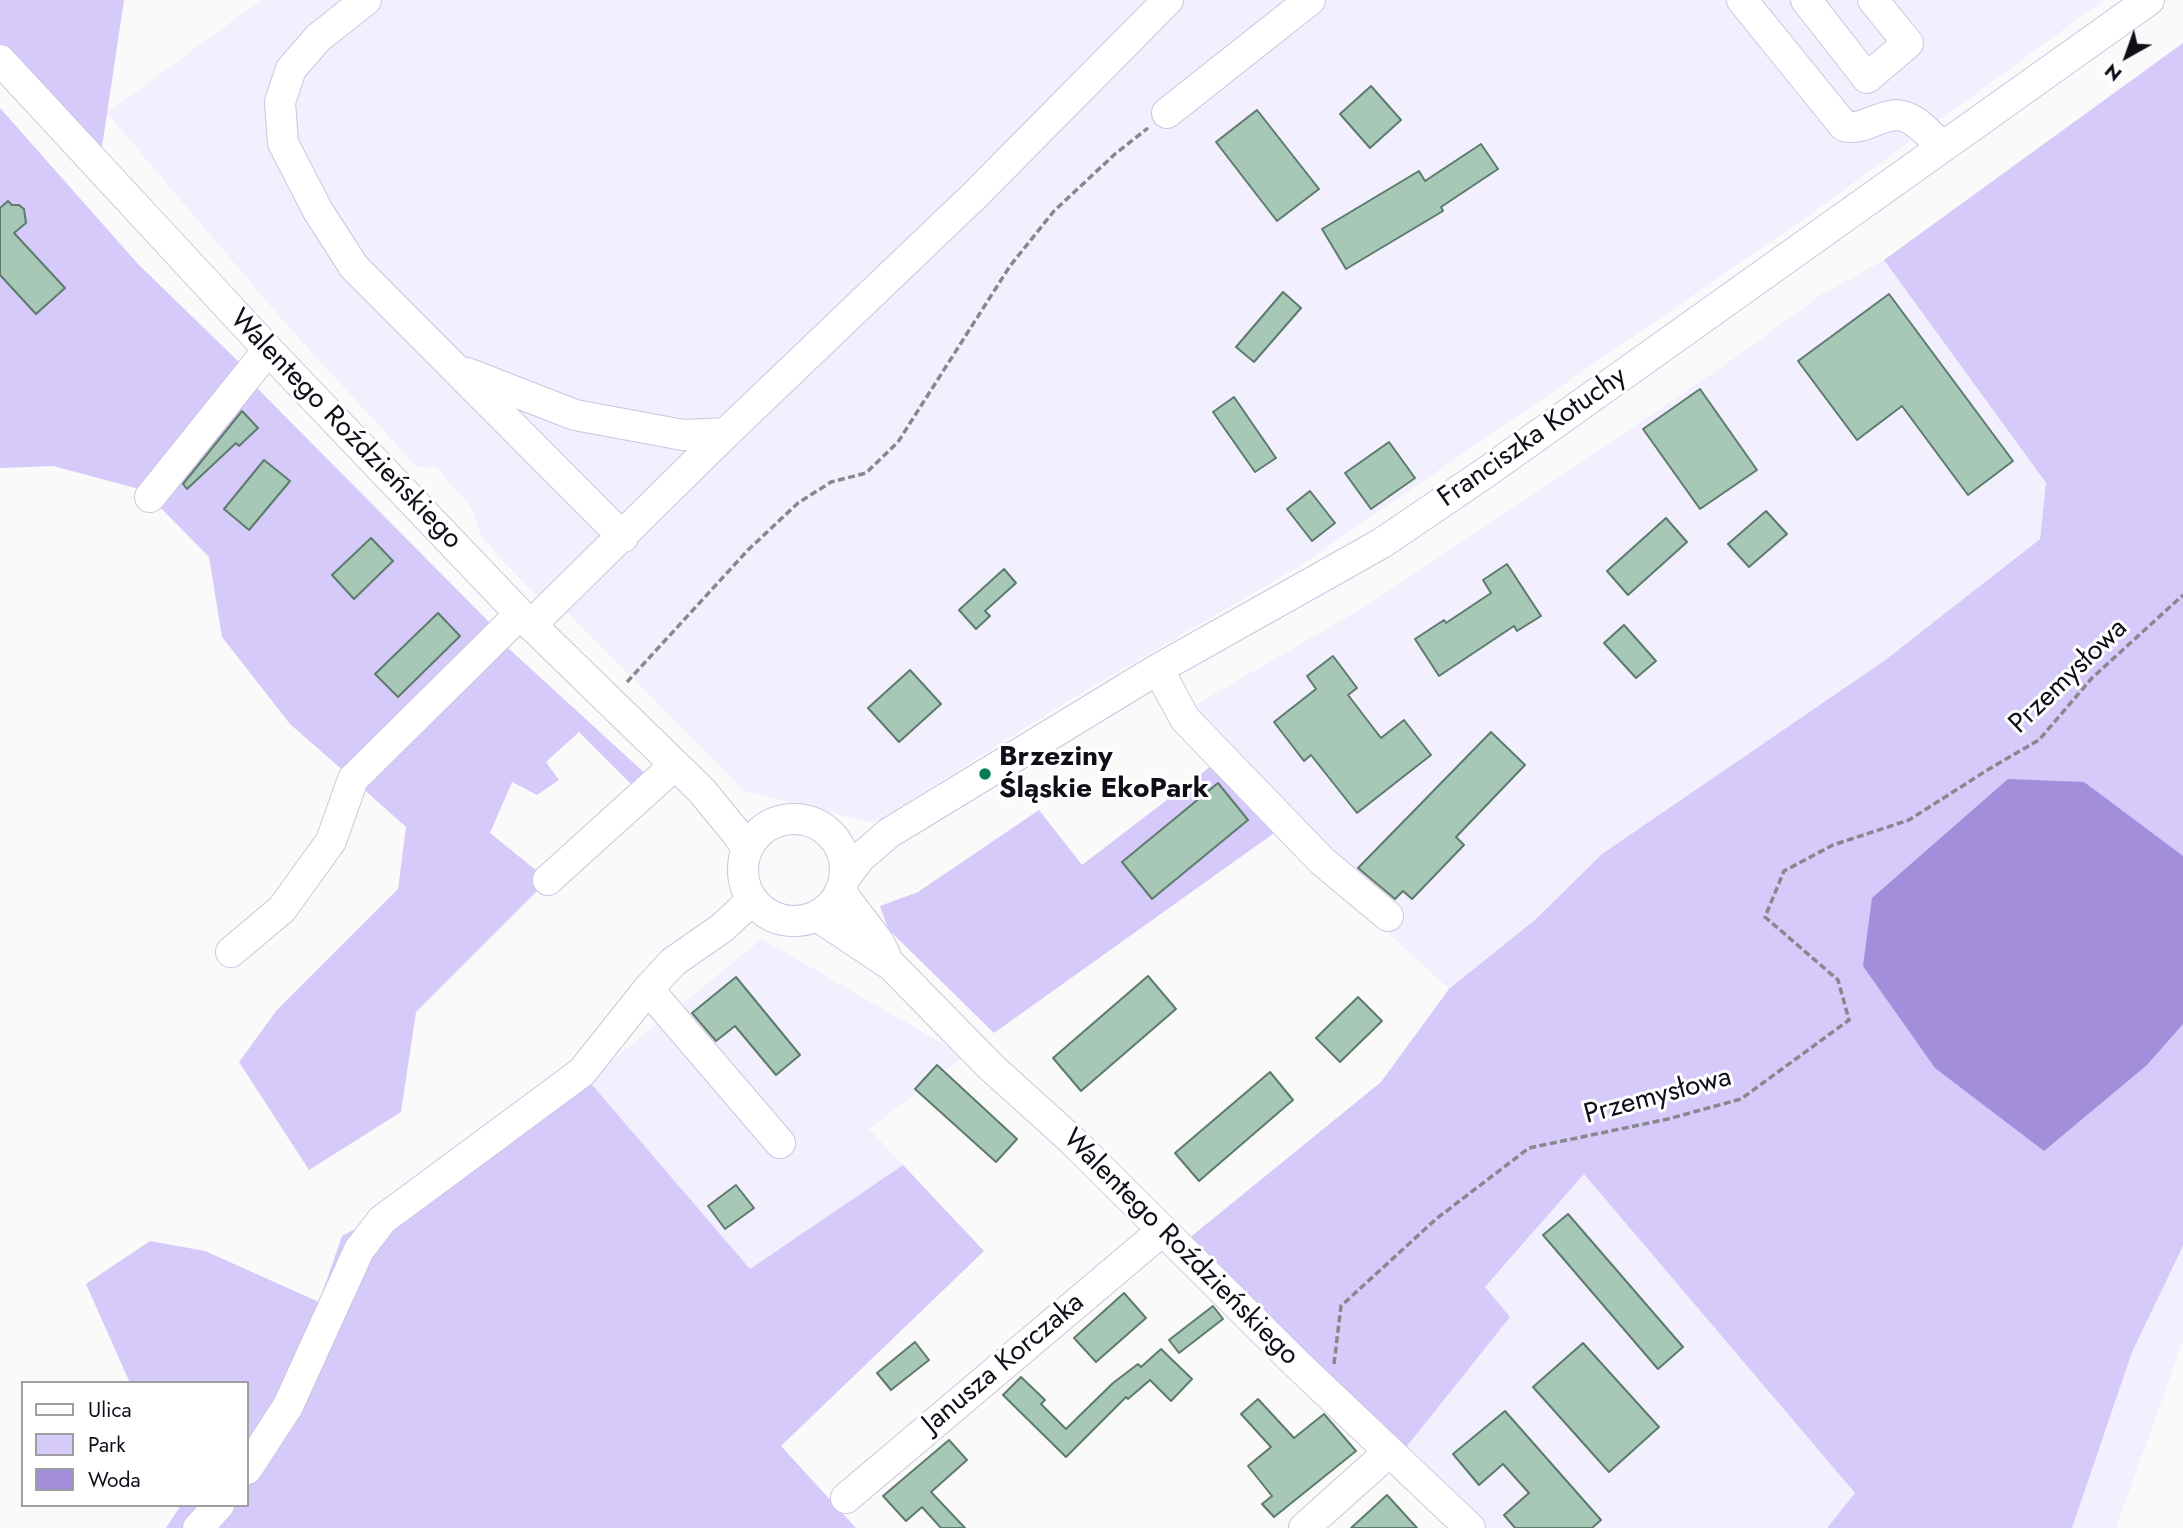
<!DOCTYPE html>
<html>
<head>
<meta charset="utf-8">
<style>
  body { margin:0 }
  #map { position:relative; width:2183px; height:1528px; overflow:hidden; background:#fafafa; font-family:Jost,sans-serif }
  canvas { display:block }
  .legend { position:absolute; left:21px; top:1381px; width:228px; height:126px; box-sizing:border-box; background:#fff; border:2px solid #9f9fa3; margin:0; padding:9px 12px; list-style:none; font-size:21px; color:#100e18 }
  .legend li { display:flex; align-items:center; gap:14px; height:35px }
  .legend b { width:35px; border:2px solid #9f9fa3 }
  .north { position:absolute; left:2092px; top:21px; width:70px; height:70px; -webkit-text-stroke:5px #fff; paint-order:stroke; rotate:220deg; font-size:19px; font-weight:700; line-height:28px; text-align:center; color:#100e18 }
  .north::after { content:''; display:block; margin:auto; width:24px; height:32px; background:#100e18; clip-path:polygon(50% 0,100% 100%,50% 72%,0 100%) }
</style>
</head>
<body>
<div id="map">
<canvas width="2183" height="1528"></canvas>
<ul class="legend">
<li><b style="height:9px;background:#fff"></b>Ulica</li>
<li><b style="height:19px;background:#d5caf9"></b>Park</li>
<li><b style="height:19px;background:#a28edb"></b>Woda</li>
</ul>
<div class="north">N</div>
</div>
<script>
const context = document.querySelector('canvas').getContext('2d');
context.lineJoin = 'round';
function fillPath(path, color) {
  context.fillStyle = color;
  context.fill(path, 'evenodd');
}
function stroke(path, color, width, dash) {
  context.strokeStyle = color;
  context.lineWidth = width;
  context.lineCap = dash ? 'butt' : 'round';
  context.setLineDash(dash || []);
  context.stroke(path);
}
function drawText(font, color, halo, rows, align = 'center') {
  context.font = font + ' Jost,sans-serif';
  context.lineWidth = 6;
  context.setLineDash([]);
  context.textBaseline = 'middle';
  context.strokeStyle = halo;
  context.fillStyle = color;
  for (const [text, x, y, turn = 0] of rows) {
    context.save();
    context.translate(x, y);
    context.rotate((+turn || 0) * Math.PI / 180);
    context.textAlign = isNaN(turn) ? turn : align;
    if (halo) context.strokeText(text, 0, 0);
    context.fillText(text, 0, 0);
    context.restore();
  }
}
fillPath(new Path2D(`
  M261 0H2104L1804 219 1298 567 1076 696 874 823 744 791 556 601 534 594 481 536 471 507 437 468 417 467 285 323 107 113Z
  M1884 260 2046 484 2040 538 1884 661 1602 854 1536 919 1449 989 1277 831 1173 718 1371 603 1732 360 1821 295Z
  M762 939 964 1056 869 1129 903 1165 750 1269 588 1080Z
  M1584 1174 1855 1493 1827 1528H1467L1400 1455 1510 1317 1485 1288Z
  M2183 1246V1341L2116 1528H2072L2132 1352Z`), '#f2effe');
fillPath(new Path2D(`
  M0 0H124L99 167 0 57Z
  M2183 43V1246L2132 1352 2072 1528H1827L1855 1493 1584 1174 1485 1287 1510 1317 1400 1455 1188 1239 1381 1082 1449 989 1536 919 1602 854 1884 661 2040 539 2046 483 1884 260Z
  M0 108 138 264 243 366 143 490 53 466 0 468Z
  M252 383 491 624 347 774 290 724 222 637 209 557 154 501Z
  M507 647 649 777 642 795 579 732 546 762 559 780 537 795 512 782 490 833 548 880 416 1012 401 1112 309 1170 239 1062 277 1010 398 889 406 827 360 786Z
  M1215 763 1277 831 994 1033 888 929 880 906 918 892 1039 810 1082 865Z
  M588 1080 750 1269 903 1165 984 1251 781 1446 856 1528H166L181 1505H247V1383H130L86 1284 150 1241 205 1251 319 1302 342 1236 472 1168Z`), '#d5caf9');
fillPath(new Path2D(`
  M2008 779 2084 782 2183 856V1024L2147 1065 2044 1151 1935 1068 1863 966 1872 898Z`), '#a28edb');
const building = new Path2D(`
  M1371 86 1401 120 1370 148 1340 114Z
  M1257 110 1319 189 1277 221 1216 142Z
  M1481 144 1498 169 1441 207 1443 211 1346 269 1322 229 1419 171 1425 181Z
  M8 201 12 205H19L24 209 26 223 14 233 65 288 36 314 0 275V208Z
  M1283 292 1301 308 1254 362 1236 347Z
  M1889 294 2013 461 1968 495 1902 406 1857 440 1798 361Z
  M1700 389 1757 470 1700 509 1643 429Z
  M1234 397 1276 458 1255 472 1213 412Z
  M242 411 258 428 239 446 236 443 187 489 183 484Z
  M1389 442 1415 478 1371 509 1345 473Z
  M264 460 290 481 249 530 224 509Z
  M1310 491 1335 523 1312 541 1287 509Z
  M1766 511 1787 534 1749 567 1728 544Z
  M1666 518 1687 542 1628 595 1607 571Z
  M371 538 393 561 354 599 332 575Z
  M1507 564 1541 616 1517 631 1514 626 1439 676 1415 639 1444 620 1446 623 1491 593 1483 580Z
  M1004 569 1016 583 985 611 990 616 976 629 959 610Z
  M438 613 460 636 398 697 375 674Z
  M1624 625 1656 661 1636 678 1604 643Z
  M1333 656 1357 688 1348 695 1381 738 1404 720 1431 755 1357 813 1311 755 1304 761 1274 722 1316 689 1307 676Z
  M910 670 941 704 899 742 868 708Z
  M1491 732 1525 765 1456 837 1464 845 1412 899 1403 891 1395 899 1358 868Z
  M1218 783 1248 820 1152 899 1122 862Z
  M1148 976 1176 1009 1081 1091 1053 1058Z
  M736 977 800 1055 776 1075 735 1026 716 1041 692 1013Z
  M1358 997 1382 1021 1340 1062 1316 1038Z
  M937 1065 1017 1139 996 1162 915 1089Z
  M1270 1072 1293 1100 1199 1181 1175 1153Z
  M736 1185 754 1208 725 1229 708 1206Z
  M1568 1214 1683 1347 1658 1369 1543 1235Z
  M1124 1293 1146 1318 1096 1362 1074 1338Z
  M1213 1306 1223 1319 1179 1353 1169 1340Z
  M915 1342 929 1360 891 1390 877 1373Z
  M1583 1343 1659 1427 1609 1472 1533 1387Z
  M1161 1349 1192 1379 1171 1401 1150 1380 1128 1399 1126 1397 1066 1457 1003 1395 1021 1377 1045 1400 1041 1404 1066 1429 1113 1383 1138 1364 1141 1367Z
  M1258 1399 1294 1438 1324 1414 1356 1451 1274 1517 1262 1504 1272 1496 1248 1466 1271 1447 1241 1414Z
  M1505 1411 1601 1520 1592 1528H1515L1504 1515 1529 1493 1503 1464 1479 1485 1453 1454Z
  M949 1440 967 1460 931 1492 965 1528H941L922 1507 906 1521 883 1496Z
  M1387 1495 1417 1528H1351Z`);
fillPath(building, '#a7c7b7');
stroke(building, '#5d7b6d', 2);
const minor = new Path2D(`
  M366 0 318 38 291 69 280 102 283 143 318 211 354 267 623 537
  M1742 0 1844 126C1865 132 1882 111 1903 116 1918 120 1931 136 1942 147
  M1806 0 1867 78 1908 43 1873 0
  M0 60 274 356 520 614 701 790 738 835 747 850
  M1167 113 1310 0
  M467 373 575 415 683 435 726 433
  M150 497 268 350
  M531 625 726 433 975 195 1168 0
  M1158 669 1185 719 1322 861 1388 916
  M743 870a51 51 0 1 1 102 0a51 51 0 1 1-102 0Z
  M844 879 860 858 889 833 1158 669 1382 543 1485 473 2149 0
  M548 880 675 765
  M840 891 878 941 885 954
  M817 916 892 966 991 1067 1075 1143 1299 1366 1470 1528
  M231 952 282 909 331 841 353 779 520 614
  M648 989 780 1143
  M247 1469 288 1406 359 1250 382 1220 582 1072 648 989 673 962 722 928 752 900
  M846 1498 1162 1231
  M198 1528 219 1505
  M1304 1528 1389 1452`);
stroke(minor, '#cbc5e2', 32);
stroke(new Path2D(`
  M627 682 748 550 798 503 831 482 866 473 898 442 1010 266 1054 211 1115 154 1148 128
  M1334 1364 1341 1306 1436 1219 1529 1148 1668 1119 1741 1099 1849 1020 1838 980 1765 917 1784 871 1833 845 1909 820 1989 769 2039 740 2092 678 2183 595`), '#88878b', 3.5, [7, 3.5]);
stroke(minor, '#fff', 30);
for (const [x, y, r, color] of [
  [985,774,7,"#077c58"]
]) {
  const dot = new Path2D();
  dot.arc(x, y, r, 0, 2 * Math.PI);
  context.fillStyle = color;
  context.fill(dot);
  stroke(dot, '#fff', 2.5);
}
drawText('28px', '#100e18', '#fff', [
  ["Walentego Roździeńskiego",345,430,46],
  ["Franciszka Kotuchy",1533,438,-35],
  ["Przemysłowa",2069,677,-44],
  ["Przemysłowa",1658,1097,-15],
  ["Walentego Roździeńskiego",1180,1248,45],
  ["Janusza Korczaka",1004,1364,-40]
]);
drawText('bold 28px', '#100e18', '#fff', [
  ["Brzeziny",999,758],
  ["Śląskie EkoPark",999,790]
], 'left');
</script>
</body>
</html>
